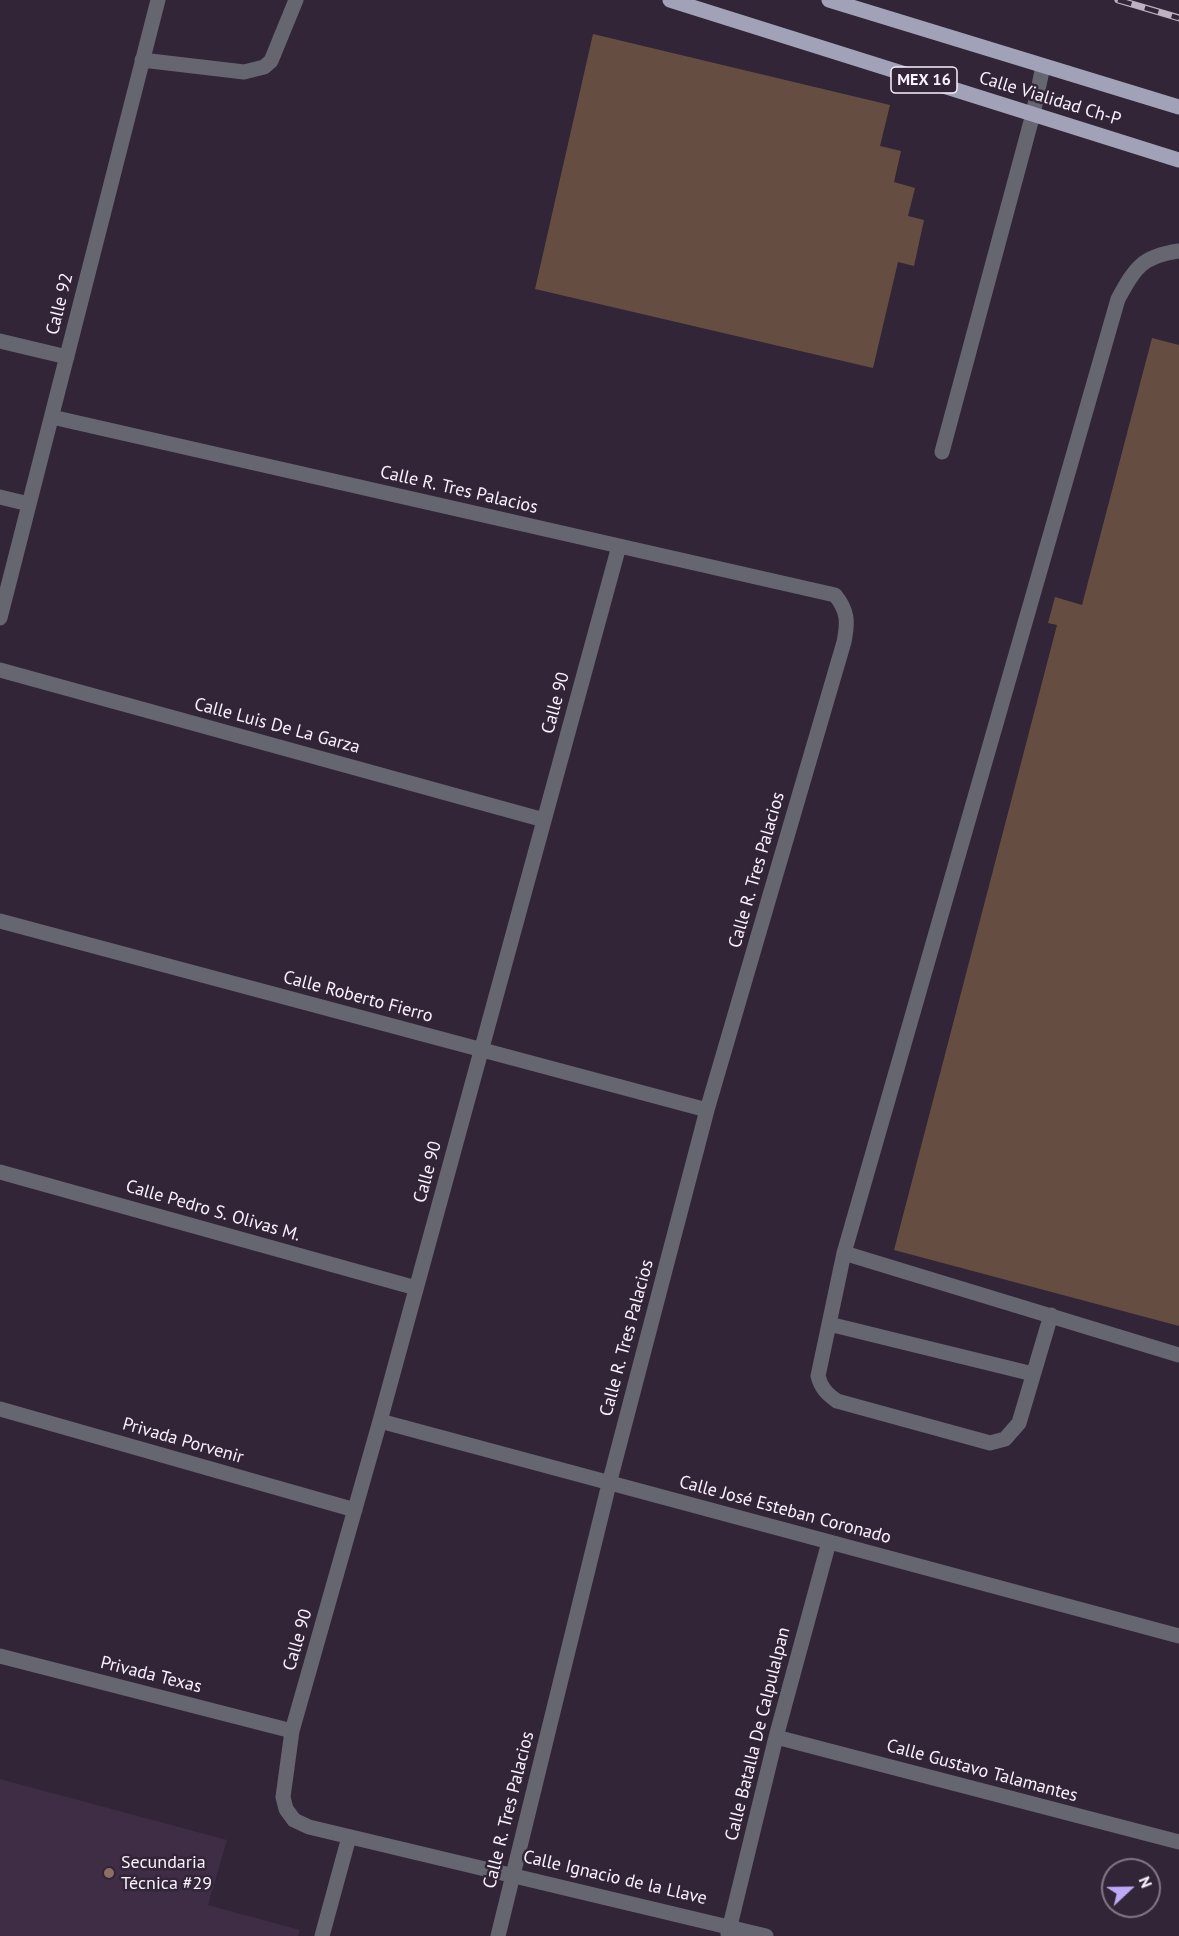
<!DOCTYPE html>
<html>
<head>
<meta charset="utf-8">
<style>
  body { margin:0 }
  #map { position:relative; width:1179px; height:1936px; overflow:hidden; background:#322537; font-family:"PT Sans",sans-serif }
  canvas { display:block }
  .north { position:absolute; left:1101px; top:1858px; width:60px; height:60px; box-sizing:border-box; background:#322537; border:2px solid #827787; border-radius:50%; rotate:68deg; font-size:16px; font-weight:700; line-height:24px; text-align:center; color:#faf1fe }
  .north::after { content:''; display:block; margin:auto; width:21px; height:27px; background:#bda9f5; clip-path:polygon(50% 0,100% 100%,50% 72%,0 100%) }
</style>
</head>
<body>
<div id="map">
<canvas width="1179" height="1936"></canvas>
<div class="north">N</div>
</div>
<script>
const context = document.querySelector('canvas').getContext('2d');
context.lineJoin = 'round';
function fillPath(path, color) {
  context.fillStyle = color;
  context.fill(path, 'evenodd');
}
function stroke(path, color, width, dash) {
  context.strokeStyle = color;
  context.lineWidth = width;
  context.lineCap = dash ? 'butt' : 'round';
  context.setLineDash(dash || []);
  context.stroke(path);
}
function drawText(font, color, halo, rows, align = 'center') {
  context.font = font + ' "PT Sans",sans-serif';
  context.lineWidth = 5;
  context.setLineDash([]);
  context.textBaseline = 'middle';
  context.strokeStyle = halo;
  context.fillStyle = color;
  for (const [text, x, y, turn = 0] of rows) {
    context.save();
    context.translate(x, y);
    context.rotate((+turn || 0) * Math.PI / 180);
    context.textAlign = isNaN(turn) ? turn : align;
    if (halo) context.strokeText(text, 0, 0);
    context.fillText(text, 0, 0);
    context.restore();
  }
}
fillPath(new Path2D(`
  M0 1779 227 1840 208 1905 300 1930 298 1936H0Z`), '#3e2d45');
fillPath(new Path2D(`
  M593 34 890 105 880 146 901 151 894 182 915 188 908 216 924 220 914 266 898 262 873 368 535 289Z
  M1152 338 1179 345V1326L894 1250 1057 625 1048 623 1055 597 1082 605Z`), '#654e41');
stroke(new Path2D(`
  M142 60 244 72 264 67 271 61 296 0
  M0 341 67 357
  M52 417 835 595C848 611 848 622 844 642L707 1110 609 1484 498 1936
  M942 452 1033 114 1043 66
  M0 497 29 504
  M619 546 380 1421 292 1731 283 1797 286 1809 294 1820 309 1827 766 1936
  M0 618 158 0
  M0 670 544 820
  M0 921 707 1110
  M0 1172 416 1288
  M844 1253 1179 1355
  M1051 1315 1019 1423 1005 1439 990 1443 837 1401C827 1394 821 1388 818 1376L844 1253 1118 299C1135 268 1142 256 1179 251
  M829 1324 1033 1374
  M0 1409 355 1510
  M380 1421 1179 1636
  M0 1656 292 1731
  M776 1737 1179 1842
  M728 1934 776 1737 829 1542
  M322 1936 349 1837`), '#666671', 15);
stroke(new Path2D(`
  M670 0 1179 160
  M829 0 1179 107`), '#a1a2b8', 15);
const rail = new Path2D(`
  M1118 0 1179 18`);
stroke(rail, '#bcb2c1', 7);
stroke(rail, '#322537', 4.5, [14]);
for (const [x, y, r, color] of [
  [109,1873,6,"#8d6e63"]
]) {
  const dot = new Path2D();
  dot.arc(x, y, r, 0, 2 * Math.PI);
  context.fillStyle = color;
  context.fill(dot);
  stroke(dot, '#322537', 2);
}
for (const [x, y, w] of [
  [924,80,66]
]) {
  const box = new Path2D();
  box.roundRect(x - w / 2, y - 13, w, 26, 4.5);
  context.fillStyle = '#322537';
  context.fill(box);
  stroke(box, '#faf1fe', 1.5);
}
drawText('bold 16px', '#faf1fe', null, [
  ["MEX 16",924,80]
]);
drawText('18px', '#faf1fe', '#322537', [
  ["Calle Vialidad Ch-P",1050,99,17],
  ["Calle 92",60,304,-76],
  ["Calle R. Tres Palacios",459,490,13],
  ["Calle 90",556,703,-75],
  ["Calle Luis De La Garza",277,726,15],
  ["Calle R. Tres Palacios",757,870,-74],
  ["Calle Roberto Fierro",358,997,15],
  ["Calle 90",428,1172,-75],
  ["Calle Pedro S. Olivas M.",213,1211,16],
  ["Calle R. Tres Palacios",627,1338,-75],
  ["Privada Porvenir",183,1441,16],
  ["Calle José Esteban Coronado",785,1510,15],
  ["Calle 90",298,1640,-74],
  ["Privada Texas",151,1675,14],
  ["Calle Batalla De Calpulalpan",758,1734,-76],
  ["Calle Gustavo Talamantes",982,1771,15],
  ["Calle R. Tres Palacios",509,1810,-76],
  ["Calle Ignacio de la Llave",615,1878,13]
]);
drawText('18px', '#faf1fe', '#322537', [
  ["Secundaria",121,1863],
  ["Técnica #29",121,1884]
], 'left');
</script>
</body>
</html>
